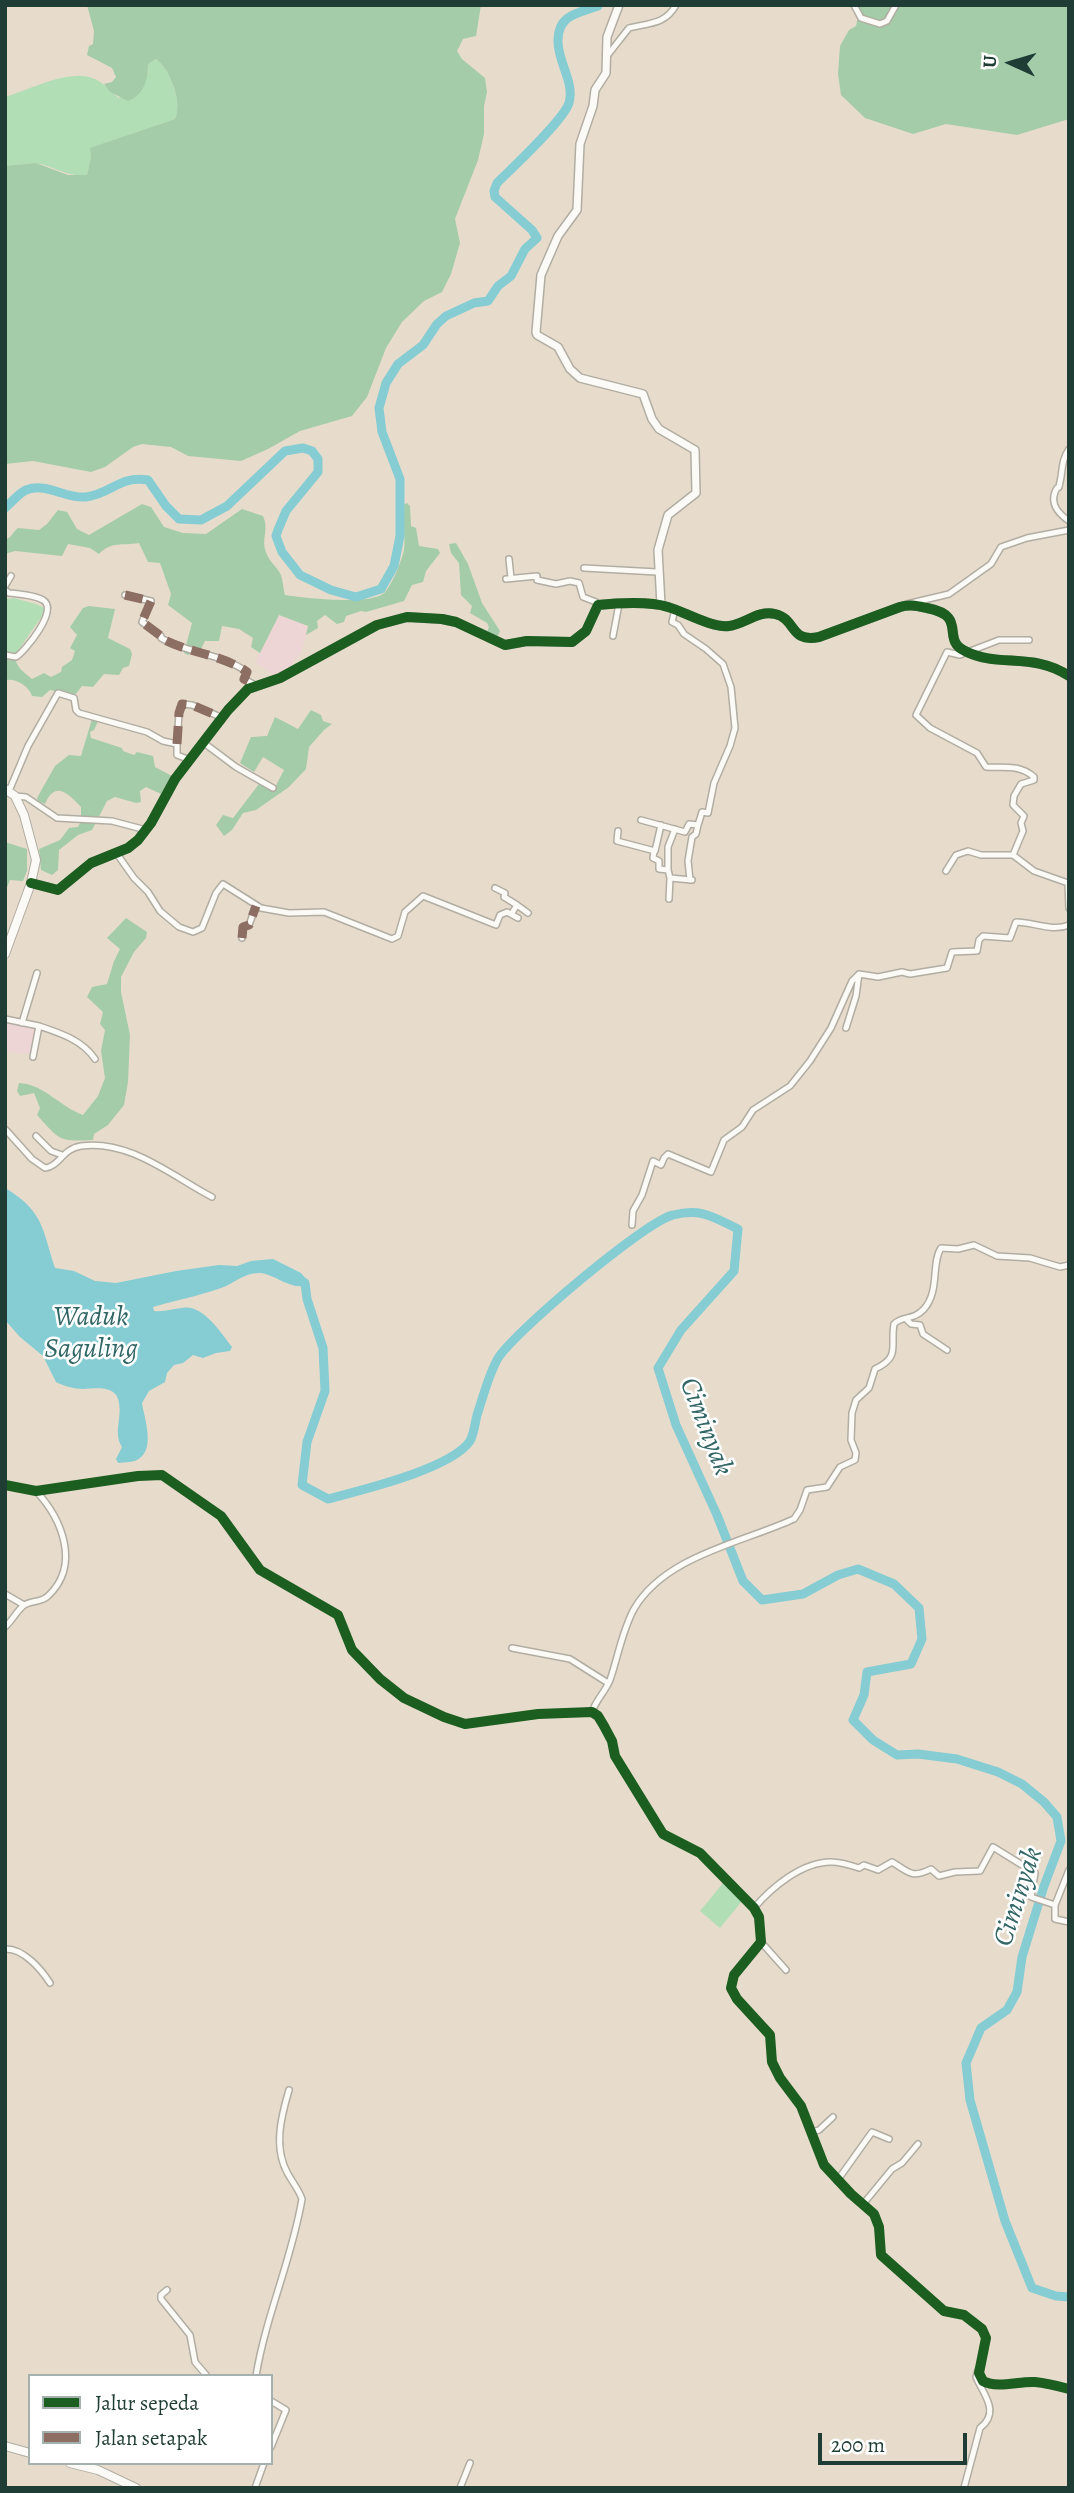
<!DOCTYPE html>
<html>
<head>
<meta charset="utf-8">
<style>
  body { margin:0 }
  #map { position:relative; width:1074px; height:2493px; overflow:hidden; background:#e7dccc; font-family:Alegreya,serif }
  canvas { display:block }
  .frame { position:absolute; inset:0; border:7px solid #1f3d34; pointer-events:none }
  .legend { position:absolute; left:28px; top:2374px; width:245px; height:91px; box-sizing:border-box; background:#fff; border:2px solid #a5b1ae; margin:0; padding:9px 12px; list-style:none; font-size:21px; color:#1f3d34 }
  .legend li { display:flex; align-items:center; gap:14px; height:35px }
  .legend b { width:35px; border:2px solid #a5b1ae }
  .north { position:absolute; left:976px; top:28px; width:70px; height:70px; -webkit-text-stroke:5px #fff; paint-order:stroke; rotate:274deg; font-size:19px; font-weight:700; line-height:28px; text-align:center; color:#1f3d34 }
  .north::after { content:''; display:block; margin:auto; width:24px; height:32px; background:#1f3d34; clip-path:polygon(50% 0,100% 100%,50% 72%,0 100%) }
  .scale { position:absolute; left:818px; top:2433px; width:149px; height:32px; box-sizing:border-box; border:4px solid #1f3d34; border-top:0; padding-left:9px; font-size:21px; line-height:24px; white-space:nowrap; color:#1f3d34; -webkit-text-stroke:5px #fff; paint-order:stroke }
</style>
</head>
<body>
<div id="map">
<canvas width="1074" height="2493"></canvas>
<div class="frame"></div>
<ul class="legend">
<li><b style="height:9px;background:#1b5e20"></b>Jalur sepeda</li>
<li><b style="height:9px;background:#8d6e63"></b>Jalan setapak</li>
</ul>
<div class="north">U</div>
<div class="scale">200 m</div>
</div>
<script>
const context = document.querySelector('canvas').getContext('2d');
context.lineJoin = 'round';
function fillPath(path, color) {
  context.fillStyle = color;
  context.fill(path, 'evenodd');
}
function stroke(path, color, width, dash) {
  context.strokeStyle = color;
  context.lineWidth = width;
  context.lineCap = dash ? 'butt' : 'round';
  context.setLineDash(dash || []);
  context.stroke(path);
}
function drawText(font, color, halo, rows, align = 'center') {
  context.font = font + ' Alegreya,serif';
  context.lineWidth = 5;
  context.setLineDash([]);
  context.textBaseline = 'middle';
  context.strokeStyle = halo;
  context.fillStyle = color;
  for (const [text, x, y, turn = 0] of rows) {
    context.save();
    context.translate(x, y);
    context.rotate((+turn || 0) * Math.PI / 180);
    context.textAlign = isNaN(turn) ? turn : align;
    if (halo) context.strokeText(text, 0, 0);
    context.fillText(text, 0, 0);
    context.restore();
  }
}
fillPath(new Path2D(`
  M279 615 309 626 301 653 287 670 277 678 255 662Z
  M5 1023 35 1027 32 1054 5 1051Z`), '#eed5d5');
fillPath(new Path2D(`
  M156 59C170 69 183 103 175 119L91 148V157L87 175C70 177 60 170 44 165 31 161 18 166 5 166V97C29 90 68 69 92 78 103 81 110 92 119 98L148 73V64Z
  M14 598 36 604 44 608V613L15 655 5 652V599Z
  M723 1883 743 1900 720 1928 700 1911Z`), '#b2deb6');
fillPath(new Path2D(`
  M87 5H481L476 36 463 39 457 51 462 59 485 78 487 92 484 106V134L478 160 455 219 460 243 451 274 442 292 424 301 402 322 386 348 367 397 352 416 300 431 268 449 241 461 188 456 171 447 142 444 133 447 105 467 91 472 33 461 5 464V166L36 163 68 175H87L91 157 90 148 175 119C183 103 170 69 156 59L148 64C148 80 144 95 128 101L110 92 104 84 112 82 116 77 112 68 87 55 89 46 93 44 94 31Z
  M857 5H1069V119L1017 135 946 124 913 134 865 118 841 95 838 74 840 46 849 30 856 26 859 12Z
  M407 503 410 506 411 526 416 528 419 546 438 549 440 553 426 571 423 582 412 585 404 601 366 612 361 611 346 616 344 622 337 624 325 615 317 621 318 628 306 635 308 626 279 615 260 653 251 647 253 638 239 629 222 626 219 641H205L201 649 188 655 184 653 192 623 168 605 171 594 160 563 148 562 139 543C123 546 111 541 99 554L90 548 68 544 62 556 15 551 5 554V540C11 538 13 532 18 528L39 530 47 524 58 510 67 512 77 529 89 535 142 504 151 507 164 527 183 533 206 534 242 509 263 516C269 529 262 538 265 549 267 559 275 565 280 573 283 579 283 588 285 595 303 598 368 605 383 594 391 588 402 560 404 550 406 536 402 521 402 506Z
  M456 543 468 564 482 603 500 631 497 638 486 634 489 627 487 623 470 613 472 606 461 595 459 563 451 553 449 544Z
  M89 606 115 609 108 638 130 649 132 654 129 666 123 668 119 675 104 674 93 687 82 686 75 695 50 690 42 697 32 696C29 686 16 678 5 680V652L15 655C15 667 24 672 32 679L44 673 51 677 61 672 62 667 72 660 75 651 70 648 77 635 70 627 83 608Z
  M311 710 321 715 323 721 332 724 324 730 309 747 306 769 289 787 256 810 243 813 232 830 224 836 216 825 223 815 233 818 259 784 273 791 284 770 263 757 254 772 240 763 251 737 267 736 275 717 298 729Z
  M92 719 98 721 94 730 90 732 91 738 122 748 123 751 134 755 137 752 153 756 155 767 172 776 161 794 146 787 140 791 141 802 136 803 115 797 107 801 92 830 78 835 59 850 58 870 52 875 41 870 39 849 60 840 69 828 78 827 81 821V807C68 793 55 780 45 804L38 801 37 798 55 766 69 755 81 756Z
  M5 842 27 849V871L23 881 10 880 5 892Z
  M126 918 147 932 146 938 134 952 121 977V992L130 1035 128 1082 124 1105 108 1125 94 1134 93 1140C58 1142 60 1140 37 1115L40 1108 34 1093 20 1096 17 1091 19 1083C44 1084 60 1107 83 1115L98 1096 105 1078 101 1051 105 1030 100 1024 103 1012 87 997 92 987 107 984 114 961 120 949 107 938Z`), '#a4cca8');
fillPath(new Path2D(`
  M5 1188C44 1211 42 1229 55 1268L74 1271 95 1281 116 1283 176 1271 219 1265 237 1266 251 1261 273 1259 301 1273 307 1280V1284C294 1292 276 1275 261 1273 244 1272 234 1284 221 1288 199 1296 176 1300 153 1307L154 1311C164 1312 172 1309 182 1308 203 1304 220 1332 232 1347L230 1351 216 1353 203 1358 193 1355 183 1363 174 1365 167 1373 165 1382 149 1391 142 1403C144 1417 155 1447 140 1458 135 1463 124 1462 118 1463L116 1459 122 1447C113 1433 122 1419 119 1403 117 1385 97 1388 83 1389 74 1389 64 1386 56 1382L43 1356 20 1337 5 1320Z`), '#85ccd3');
stroke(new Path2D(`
  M598 6 599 5`), '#85ccd3', 2);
stroke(new Path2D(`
  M5 508C11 503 19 493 26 490 47 482 65 499 86 497 111 494 120 475 148 480L166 506 179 519 201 520 227 506 285 451 303 448 312 451 318 459V472L286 511 278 530 276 536 282 552 300 575 331 590 356 597 381 589 394 566 400 536V479L382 432 379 408 386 383 398 364 423 345 437 324 446 316 474 303 488 301 498 286 511 276 525 249 537 238 532 230 495 197 494 191 497 183C513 167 563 121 569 103 575 82 557 61 558 40 558 15 578 13 598 6
  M299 1279 305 1283 307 1299 323 1348 325 1391 307 1442 302 1485 328 1499C361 1490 451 1469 470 1441 474 1434 475 1423 477 1415 483 1397 488 1377 497 1360 510 1335 647 1220 673 1215 702 1208 713 1217 738 1229L734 1271 681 1330 658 1368 676 1425 717 1515 743 1581 762 1600 803 1594 838 1575 858 1569 894 1584 919 1608 922 1639 911 1664 867 1672 864 1695 853 1720 873 1740 897 1755 918 1754 957 1759 998 1772 1022 1784 1044 1802 1057 1817 1061 1841 1044 1886 1022 1957 1017 1992 1007 2010 981 2028 966 2063 970 2100 1005 2221 1032 2288 1056 2296 1069 2297`), '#85ccd3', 9);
const minor = new Path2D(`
  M854 5 861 18 880 24 887 21 896 5
  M607 56 629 28C648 23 665 25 676 5
  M1069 449C1061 461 1063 469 1060 482 1058 493 1059 482 1055 492 1050 505 1059 514 1069 521
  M509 559 511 578
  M584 568 657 572
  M506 579 537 576V580L556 584 570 581 579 583 583 597 596 602 598 605
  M5 586 11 576
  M5 590 9 593C19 594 34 595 43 600 59 610 26 650 16 657L5 655
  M125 595 151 601 142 622 161 636V638C187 653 222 654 247 672L244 679 255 685
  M907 604 949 594 991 564 1001 547 1027 538 1069 530
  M613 636 619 604
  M1029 640H999L960 655 947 652 916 715 930 728 977 753 986 767C1004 768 1019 764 1034 777V780L1021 784 1014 796 1013 805 1024 816 1021 823 1023 831 1013 855 1034 871 1068 883 1069 908
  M204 743 236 767 273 788
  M177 744 179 713 182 704 192 705 223 718
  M9 791 28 746 58 693 74 698 76 710 79 713 147 732 163 741 177 744V755L190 760
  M15 796 26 797 57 818 112 821 146 830
  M641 820 685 832 689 824 698 825 702 812 708 813 714 783 730 746 735 728 731 687 723 664 706 649 684 634 678 625 672 622 675 609
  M618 831 617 841 655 851 661 825
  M654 851 653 858 659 861V869L668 870 670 878 692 880
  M117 854 134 878 148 892 160 911 179 927 193 932 202 928 216 893 223 884 261 908 289 913 324 912 392 939 398 936 405 912 423 896 496 925 500 915 507 912 518 918
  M668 870V847L675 829
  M946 871 956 855 968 851 981 855H1013
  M690 880 688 861 692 837 696 834 698 825
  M495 888 505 893 504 897 517 905 512 913
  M669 899 670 878
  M517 905 528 913
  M242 938 243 927 249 925 256 906
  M5 1019 39 1026 33 1057
  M22 1023 37 973
  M39 1026C60 1033 82 1040 95 1059
  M846 1028 856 996 859 974
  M5 1129 32 1159 45 1168C60 1166 62 1149 81 1146 129 1139 172 1176 212 1197
  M36 1136 51 1151 62 1155
  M632 1225 633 1211 642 1195 653 1161 661 1165 664 1158 668 1154 711 1172 724 1140 742 1127 753 1110 790 1086 810 1061 831 1028 852 981 859 974 878 977 902 972 910 974 947 968 952 952 977 951 979 940 983 936 1010 938 1016 922C1033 922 1052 932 1069 925
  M906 1319 911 1324 920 1325 923 1334 947 1350
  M5 1485 36 1491 138 1476 162 1475 221 1516 260 1570 338 1615 352 1650 380 1679 404 1698 444 1717 465 1724 538 1714 592 1712 598 1716 604 1726 612 1741 615 1756 663 1834 700 1853 754 1908 759 1917 761 1942 734 1975 731 1988 737 1999 770 2035 772 2062 780 2078 801 2106 824 2165 851 2194 874 2214 879 2227 881 2255 944 2311 964 2315 982 2329 986 2338 979 2373 983 2381C998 2389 1018 2381 1035 2382 1046 2383 1058 2386 1069 2389
  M5 1594 24 1605
  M5 1627C12 1621 16 1612 23 1606 30 1600 41 1603 48 1596 81 1565 62 1519 36 1491
  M512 1648 570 1659 608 1683
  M592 1712C596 1700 605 1692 610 1680 618 1657 622 1631 634 1609 665 1556 741 1543 794 1519L800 1510 807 1490 827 1487 840 1467 855 1460 856 1453 851 1440 852 1413 856 1400 869 1388 875 1369C901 1357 890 1346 894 1324 903 1315 913 1321 924 1309 940 1291 931 1263 941 1248L958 1249 974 1245 997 1256 1030 1258 1060 1267 1069 1265
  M1055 1905 1069 1870
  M754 1908C772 1887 802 1862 831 1862 841 1862 850 1865 859 1868L864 1865 878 1870 892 1862C909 1872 911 1879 931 1869L939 1876 955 1872 980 1871 993 1847 1035 1873 1031 1897 1055 1905V1919L1069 1922
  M761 1942 786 1970
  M5 1949C23 1948 41 1969 50 1983
  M812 2132 819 2130 833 2117
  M837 2181 872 2132 889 2139
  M864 2203 892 2169 902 2163 918 2144
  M167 2290 161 2295V2299L190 2335 195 2362 207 2376
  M256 2376C266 2315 292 2259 302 2199 299 2190 293 2183 288 2174 273 2148 281 2117 289 2090
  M271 2401 286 2410 271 2447
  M255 2488 264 2463
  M460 2488 470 2463
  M964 2488 980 2428C1001 2412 983 2394 976 2377L978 2370`);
const tertiary = new Path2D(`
  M619 5 607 37 606 73 595 90 593 106 580 144 577 210 558 236 541 275 536 332 537 335 558 347 570 369 580 378 643 394 652 419 659 429 695 450 696 493 668 515 658 550 661 605
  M31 883 58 890 91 863 128 848 138 840 151 823 175 779 228 710 248 689 280 678 377 625 407 617 442 619 456 622 505 645 527 641 572 642 586 631 598 605C616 603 650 601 668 607 685 612 711 628 729 626 745 624 758 610 775 614 797 619 789 643 819 637L900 607C909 604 917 606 927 608 969 616 940 639 965 651 998 668 1034 652 1069 676`);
const secondary = new Path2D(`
  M5 789 15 796 24 815 36 860 31 883 5 954
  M5 2446 30 2453
  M70 2463 98 2470 136 2488`);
stroke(minor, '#b1ada2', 8);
stroke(tertiary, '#b1ada2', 10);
stroke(secondary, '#b1ada2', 10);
stroke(minor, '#fbfaf7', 5);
stroke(tertiary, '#fbfaf7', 7);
stroke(secondary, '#fbfaf7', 8);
stroke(new Path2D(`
  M125 595 151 601 142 622 161 636V638C187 653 222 654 247 672L244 679 255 685
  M177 744 179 713 182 704 192 705 223 718
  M242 938 243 927 249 925 256 906`), '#8d6e63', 9, [18, 9]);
stroke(new Path2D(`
  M31 883 58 890 91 863 128 848 138 840 151 823 175 779 228 710 248 689 280 678 377 625 407 617 442 619 456 622 505 645 527 641 572 642 586 631 598 605C616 603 650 601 668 607 685 612 711 628 729 626 745 624 758 610 775 614 797 619 789 643 819 637L900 607C909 604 917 606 927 608 969 616 940 639 965 651 998 668 1034 652 1069 676
  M5 1485 36 1491 138 1476 162 1475 221 1516 260 1570 338 1615 352 1650 380 1679 404 1698 444 1717 465 1724 538 1714 592 1712 598 1716 604 1726 612 1741 615 1756 663 1834 700 1853 754 1908 759 1917 761 1942 734 1975 731 1988 737 1999 770 2035 772 2062 780 2078 801 2106 824 2165 851 2194 874 2214 879 2227 881 2255 944 2311 964 2315 982 2329 986 2338 979 2373 983 2381C998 2389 1018 2381 1035 2382 1046 2383 1058 2386 1069 2389`), '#1b5e20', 10);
drawText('italic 28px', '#316665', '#fff', [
  ["Waduk",91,1318],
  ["Saguling",91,1350],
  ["Ciminyak",705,1427,69],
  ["Ciminyak",1019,1897,-72]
]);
</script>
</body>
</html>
